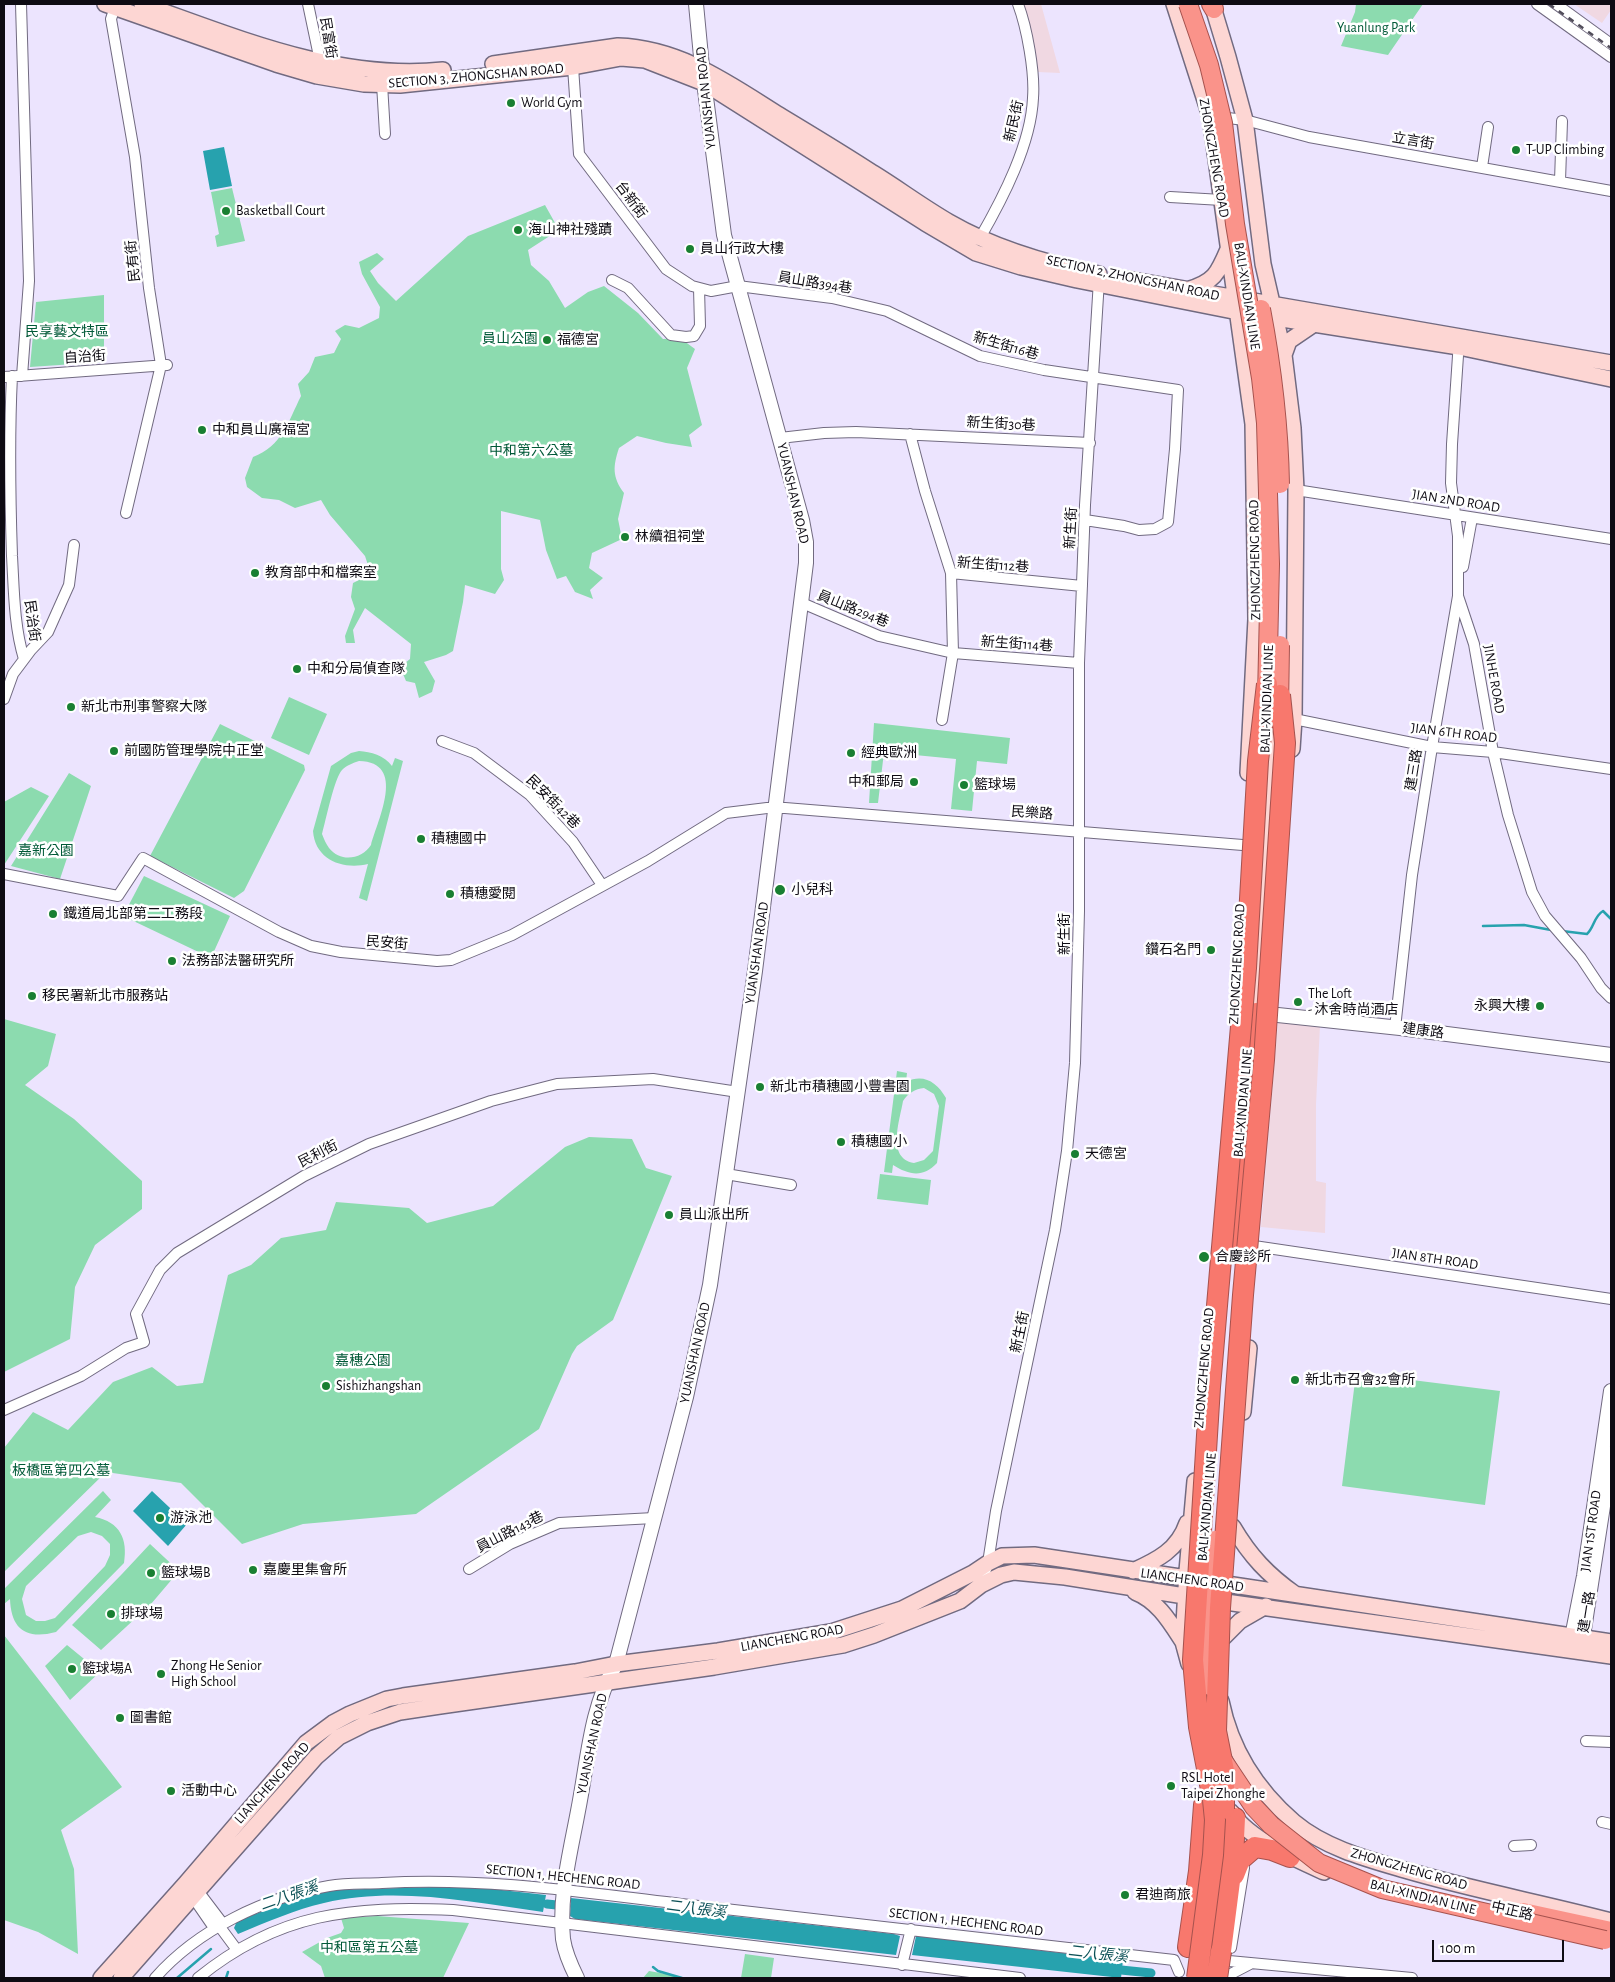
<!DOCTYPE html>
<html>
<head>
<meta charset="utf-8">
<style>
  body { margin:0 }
  #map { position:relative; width:1615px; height:1982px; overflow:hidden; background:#ece4fe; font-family:"Alegreya Sans",sans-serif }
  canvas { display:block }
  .frame { position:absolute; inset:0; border:5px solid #0e0b13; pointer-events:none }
  .scale { position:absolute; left:1432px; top:1940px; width:132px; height:22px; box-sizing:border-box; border:2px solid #0e0b13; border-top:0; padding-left:6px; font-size:15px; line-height:18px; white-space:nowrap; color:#0e0b13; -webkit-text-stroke:4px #fff; paint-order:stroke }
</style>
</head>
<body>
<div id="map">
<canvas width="1615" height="1982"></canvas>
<div class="frame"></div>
<div class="scale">100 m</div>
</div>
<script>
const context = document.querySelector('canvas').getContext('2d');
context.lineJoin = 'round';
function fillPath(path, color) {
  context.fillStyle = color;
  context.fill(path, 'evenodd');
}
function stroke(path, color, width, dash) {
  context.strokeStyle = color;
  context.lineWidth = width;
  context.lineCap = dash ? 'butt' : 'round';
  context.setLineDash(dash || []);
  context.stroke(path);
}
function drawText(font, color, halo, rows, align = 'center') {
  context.font = font + ' "Alegreya Sans","Noto Sans TC",sans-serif';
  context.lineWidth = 5;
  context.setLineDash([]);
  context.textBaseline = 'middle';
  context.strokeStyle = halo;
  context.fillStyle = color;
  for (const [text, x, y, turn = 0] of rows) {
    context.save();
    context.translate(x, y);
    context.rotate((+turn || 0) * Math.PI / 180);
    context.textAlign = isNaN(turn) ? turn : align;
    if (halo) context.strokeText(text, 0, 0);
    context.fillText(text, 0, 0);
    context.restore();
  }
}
fillPath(new Path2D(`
  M1023 4H1041L1060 73 1038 72Z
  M1574 4H1611V10L1602 23Z
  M1278 1022 1320 1026 1316 1104V1181L1326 1183 1325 1233 1261 1227Z`), '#f0d8e2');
fillPath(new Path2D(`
  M1356 4H1423L1388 55 1341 46 1355 12Z
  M232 188 245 241 217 247 215 236 219 234 211 192Z
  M545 205 559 230 528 250 531 265 549 281 565 308 588 292 604 286 638 313 663 339 680 338 695 349 687 368 702 425 689 435 692 447 666 443 637 436 619 448C613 466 612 477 624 493L618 519 622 539 592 553 589 568 603 578 590 590 593 599 575 592 566 576 557 579 546 550 540 520 501 511V569L504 580 495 594 465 585 463 602 453 651 446 655 424 662 435 681 432 692 419 698 415 683 406 681 400 667 410 659 411 644 365 608 353 630 355 643H346L345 636 355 609 351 597 353 583 371 574 365 556 330 515 321 500 295 508 279 500 262 498 247 487 245 478 253 457C282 446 288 422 301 396L298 384 309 372 315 357 334 353 341 339 335 331 345 325 359 328 379 318 380 307 362 274 359 262 377 253 384 259 370 271 378 283 396 301 468 236Z
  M104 295V362L30 367 36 302Z
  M289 697 327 714 309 755 271 738Z
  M874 723 1010 738 1007 764 977 761 972 811 951 809 956 759 884 752 878 803H869Z
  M220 724 304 765 305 770 244 891 234 898 150 856Z
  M359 751C371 752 384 755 392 766L395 758 403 761 367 901 359 898 368 864C343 870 315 860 313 831L331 766 351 753ZM359 761C407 762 378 819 371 845 362 859 341 863 329 848 326 844 324 839 322 834 326 820 334 779 342 770 347 765 353 763 359 761Z
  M69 773 91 786 60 879 11 866Z
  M31 787 49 796 4 865V802Z
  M144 876 230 916 211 958 123 916Z
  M4 1019 56 1034 48 1066 25 1085 74 1119 142 1181V1209L95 1245 75 1287 70 1339 4 1372Z
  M897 1071 907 1073 906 1082C923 1073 937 1082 946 1098L937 1163C923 1178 909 1175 893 1165L892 1173 884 1172ZM924 1088 934 1094 939 1106 933 1151 924 1160 914 1163C886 1158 900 1120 903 1101 908 1093 915 1089 924 1088Z
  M589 1137 632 1139 646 1168 672 1176 613 1320 577 1346 572 1354 539 1429 416 1514 303 1524 242 1544 181 1483 106 1472 4 1572V1448L33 1412 68 1430 113 1382 152 1367 177 1386 203 1383 228 1275 251 1265 281 1238 326 1230 336 1202 409 1208 427 1223 493 1206 565 1147Z
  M880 1174 931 1180 928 1205 877 1199Z
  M1356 1373 1500 1391 1485 1505 1342 1486Z
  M103 1491 111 1500 95 1517C120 1522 128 1539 124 1563L56 1632C26 1640 11 1629 10 1599L4 1604V1589ZM91 1532 102 1536 110 1544V1555L105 1566 55 1618 45 1621H36L26 1615 22 1599 26 1586 78 1536Z
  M150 1544 179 1571 151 1604 101 1650 72 1625 122 1574Z
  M4 1635 122 1787 61 1830 74 1869 78 1954 38 1932 4 1920Z
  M67 1645 100 1672 70 1700 45 1666Z
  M377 1916 469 1923 443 1978H325L321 1966 302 1952 327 1938 341 1933 344 1928 341 1918Z
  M745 1954 774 1958 771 1978H741Z
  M649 1971 677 1976 678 1978H643Z`), '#8cdbaf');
fillPath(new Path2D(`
  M224 147 232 186 210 190 203 151Z
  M152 1491 187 1524 168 1546 133 1511Z
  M466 1886 546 1895 543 1912C471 1902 396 1886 324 1903 294 1910 267 1922 238 1934L234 1928 237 1921 284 1903 332 1890Z
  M571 1898 894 1934 900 1936 896 1955 575 1919 570 1916Z
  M916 1936 1123 1960 1121 1978 912 1955Z`), '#27a2ae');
stroke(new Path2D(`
  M1483 926 1524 925 1551 930
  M1562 931 1587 934C1594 928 1594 916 1603 911L1611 919
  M653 1967 658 1971 682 1978
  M177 1978 211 1949
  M226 1978 228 1972`), '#27a2ae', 2.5);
stroke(new Path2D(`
  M547 1904 566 1906
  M1111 1969 1151 1973`), '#27a2ae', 9);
const minor = new Path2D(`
  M21 4 29 281 22 376
  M116 4 111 19 135 157 149 288 161 365 126 513
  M308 4 320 61 317 76
  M1537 4 1611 57
  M1556 4 1611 44
  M573 67 579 154 666 269 692 286 711 291 738 286 832 298 887 311 980 356 1044 370 1178 390 1175 449 1168 522 1155 529 1139 530 1124 526 1085 520
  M382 84 385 134
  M1219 117 1245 120 1309 137 1611 191
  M1482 167 1488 127
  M1560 181 1562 121
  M1170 197 1222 200
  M980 238C1003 198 1031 144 1033 98 1035 72 1027 28 1018 4
  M612 280 628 288 671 335 686 337 694 336 700 326 699 288
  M1459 341 1452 444 1451 483 1458 536V596L1474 644 1493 752 1508 815 1532 892 1545 916 1581 958 1601 988 1611 998
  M12 376C9 436 10 496 12 556 14 591 14 626 24 659
  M4 377 167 365
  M910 434 925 491 951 573
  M780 438 824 433 856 432 1090 443
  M1296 490 1611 539
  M1463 567 1472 518
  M802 603 879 636 953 653 1079 663
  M4 699 13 674 31 650 48 632 69 585 74 545
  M1294 719 1432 747 1493 752 1611 769
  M942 720 953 653 951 573 1082 586
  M442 741 474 753 530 795 573 842 602 885
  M4 874 118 896 143 858 279 932 311 946 341 952 437 961 451 960 512 935 648 861 726 813 767 808H785L1255 846
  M1395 1028 1412 875 1432 747 1458 596
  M726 1174 791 1185
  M1254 1246 1611 1299
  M4 1410 81 1376 126 1348 144 1342 136 1314 160 1270 177 1253 304 1176 369 1144 491 1101 557 1084 653 1079 738 1092
  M469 1569 510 1544 559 1523 654 1518
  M981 1585 988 1563 996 1511 1055 1230 1067 1151 1075 1063 1079 911V663L1085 505 1099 280
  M1586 1741 1611 1742
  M1602 1822 1611 1824
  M1514 1846 1531 1845
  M193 1888 198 1891 220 1920V1927
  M190 1893 212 1925 220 1927
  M220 1927 237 1950
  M1231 1948 1244 1868
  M1229 1961 1412 1978
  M902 1965 911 1929
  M1215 1975 1227 1976 1250 1964
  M155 1978C198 1929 266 1897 329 1886 347 1883 365 1884 382 1883 482 1877 582 1892 681 1904 845 1923 1010 1941 1174 1960L1179 1972
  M198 1978C279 1912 352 1906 453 1910L1020 1978`);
const tertiary = new Path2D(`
  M1259 1013 1400 1028 1611 1055
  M1570 1647 1584 1576 1611 1391
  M1581 1649 1611 1454
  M577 1978C571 1966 565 1953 563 1939 559 1895 570 1854 578 1811 588 1761 590 1709 616 1664L686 1397 710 1285 755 971 806 563V542L802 520 724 235 702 67 696 4`);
const secondary = new Path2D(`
  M105 4 276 64 317 76 364 84 400 85 573 67 621 58 645 60 704 83 925 223 976 253 1021 267 1077 280 1238 312 1459 347 1611 379
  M142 4C239 38 338 81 443 70
  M1174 4 1210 116 1253 424 1256 619 1248 773
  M1212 4 1228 57 1245 120 1263 264 1284 355 1293 428 1296 490 1294 719 1292 749
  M493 64 618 46C679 48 727 82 776 113 809 133 841 152 873 173 899 189 923 207 949 222 994 248 1049 264 1099 274
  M1127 279 1611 363
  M1187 290C1215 282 1218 273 1229 247
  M1284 355 1289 341 1314 324
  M1256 1013 1272 713
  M1243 1412 1249 1348
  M1233 1527C1250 1556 1268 1575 1295 1594
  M1133 1571C1157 1560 1178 1550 1187 1523
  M1135 1592C1158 1601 1170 1622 1183 1642
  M1224 1637 1240 1621 1266 1606
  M1189 1664 1183 1642 1187 1571 1195 1481
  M1221 1701C1231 1750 1257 1790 1294 1822 1325 1848 1367 1859 1405 1870 1473 1890 1543 1903 1611 1921
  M1231 1812C1249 1839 1295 1859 1324 1872
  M101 1978 186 1883 306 1743 333 1723 350 1714 387 1699 403 1696 575 1672 616 1664 718 1651 831 1632 902 1609 973 1573 988 1563 1002 1556 1034 1555 1611 1642
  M121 1978 316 1757 339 1737 367 1723 400 1712 440 1706 714 1667 843 1645 874 1635 960 1601 981 1585 1001 1575 1014 1572 1065 1577 1197 1598 1611 1656`);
const trunk = new Path2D(`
  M1211 4 1214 9
  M1523 1912 1611 1931`);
const motorway = new Path2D(`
  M1236 1245 1256 1013
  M1234 1875 1240 1860 1255 1847 1272 1850 1290 1857
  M1188 1947 1199 1871 1204 1805 1208 1797 1217 1790
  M1221 1951 1233 1858 1235 1818`);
stroke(minor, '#716a80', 12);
stroke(tertiary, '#716a80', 16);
stroke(secondary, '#716a80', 18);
stroke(trunk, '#a6524e', 20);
stroke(motorway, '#a6524e', 22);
stroke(minor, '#fff', 10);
stroke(tertiary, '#fff', 14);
stroke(secondary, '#fdd6d3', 15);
stroke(trunk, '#fa938a', 18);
stroke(motorway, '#f8786d', 20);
stroke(new Path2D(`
  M1549 4 1611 48`), '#514d5a', 2.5, [6, 6]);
const trunkBridge = new Path2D(`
  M1188 4 1209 65 1223 123 1235 224 1261 378 1266 423 1270 564 1267 697
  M1261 309C1272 367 1279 425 1280 484
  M1279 709 1280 645
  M1210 1686 1207 1645 1215 1540
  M1222 1759 1254 1807 1271 1825 1319 1863 1382 1889 1605 1940`);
const motorwayBridge = new Path2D(`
  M1224 1809V1771L1216 1731 1220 1608 1243 1295 1264 1060 1285 743 1280 695
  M1197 1978 1213 1855 1215 1820 1213 1800 1199 1727 1193 1660 1210 1387 1246 968 1258 761 1267 684
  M1217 1978 1221 1951`);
stroke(trunkBridge, '#a6524e', 20, []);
stroke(motorwayBridge, '#a6524e', 22, []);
stroke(trunkBridge, '#fa938a', 18);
stroke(motorwayBridge, '#f8786d', 20);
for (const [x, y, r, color] of [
  [511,103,5,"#197f32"],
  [1516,150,5,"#197f32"],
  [226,211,5,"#197f32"],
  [518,230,5,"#197f32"],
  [690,249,5,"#197f32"],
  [547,340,5,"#197f32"],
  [202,430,5,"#197f32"],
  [625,537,5,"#197f32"],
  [255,573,5,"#197f32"],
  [297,669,5,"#197f32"],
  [71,707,5,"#197f32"],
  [114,751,5,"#197f32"],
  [851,753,5,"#197f32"],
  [914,782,5,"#197f32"],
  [964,785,5,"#197f32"],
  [421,839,5,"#197f32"],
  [780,890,6,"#197f32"],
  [450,894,5,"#197f32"],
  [53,914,5,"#197f32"],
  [1211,950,5,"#197f32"],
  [172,961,5,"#197f32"],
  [32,996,5,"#197f32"],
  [1298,1002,5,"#197f32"],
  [1540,1006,5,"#197f32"],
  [760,1087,5,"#197f32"],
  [841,1142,5,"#197f32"],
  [1075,1154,5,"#197f32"],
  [669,1215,5,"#197f32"],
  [1204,1257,6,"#197f32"],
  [1295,1380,5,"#197f32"],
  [326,1386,5,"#197f32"],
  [160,1518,5,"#197f32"],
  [253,1570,5,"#197f32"],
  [151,1573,5,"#197f32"],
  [111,1614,5,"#197f32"],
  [72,1669,5,"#197f32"],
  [161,1674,5,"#197f32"],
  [120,1718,5,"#197f32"],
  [1171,1786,5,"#197f32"],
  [171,1791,5,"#197f32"],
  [1125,1895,5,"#197f32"]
]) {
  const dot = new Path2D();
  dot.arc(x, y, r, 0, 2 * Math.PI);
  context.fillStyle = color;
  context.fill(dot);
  stroke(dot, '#fff', 2);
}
drawText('14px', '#005937', '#fff', [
  ["Yuanlung Park",1376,28],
  ["民享藝文特區",67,332],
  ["員山公園",510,339],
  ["中和第六公墓",531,451],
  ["嘉新公園",46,851],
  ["嘉穗公園",363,1361],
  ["板橋區第四公墓",61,1471],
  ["中和區第五公墓",369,1948]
]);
drawText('14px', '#0e0b13', '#fff', [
  ["民富街",328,38,81],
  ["SECTION 3, ZHONGSHAN ROAD",476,76,-5],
  ["YUANSHAN ROAD",706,98,-96],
  ["新民街",1014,121,-77],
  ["立言街",1413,141,10],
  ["ZHONGZHENG ROAD",1214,158,80],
  ["台新街",631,200,53],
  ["民有街",133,261,-96],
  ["SECTION 2, ZHONGSHAN ROAD",1133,278,12],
  ["員山路394巷",815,283,9],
  ["BALI-XINDIAN LINE",1247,296,81],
  ["新生街16巷",1006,346,16],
  ["自治街",85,357,-4],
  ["新生街30巷",1001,424,3],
  ["YUANSHAN ROAD",793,493,77],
  ["JIAN 2ND ROAD",1456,501,9],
  ["新生街",1071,528,-87],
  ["ZHONGZHENG ROAD",1255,560,-91],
  ["新生街112巷",993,565,4],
  ["員山路294巷",853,609,22],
  ["民治街",32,621,82],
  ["新生街114巷",1017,644,4],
  ["JINHE ROAD",1494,679,80],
  ["BALI-XINDIAN LINE",1267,699,-88],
  ["JIAN 6TH ROAD",1454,733,7],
  ["建三路",1414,770,-81],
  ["民安街42巷",553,802,45],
  ["民樂路",1032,813,4],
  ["新生街",1065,934,-90],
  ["民安街",387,943,5],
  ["YUANSHAN ROAD",757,953,-82],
  ["ZHONGZHENG ROAD",1237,964,-87],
  ["建康路",1423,1031,7],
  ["BALI-XINDIAN LINE",1243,1103,-85],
  ["民利街",318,1154,-27],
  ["JIAN 8TH ROAD",1435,1259,8],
  ["新生街",1020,1332,-78],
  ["YUANSHAN ROAD",695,1353,-78],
  ["ZHONGZHENG ROAD",1204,1368,-85],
  ["BALI-XINDIAN LINE",1207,1507,-85],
  ["JIAN 1ST ROAD",1591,1531,-82],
  ["員山路143巷",510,1532,-27],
  ["LIANCHENG ROAD",1192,1580,8],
  ["建一路",1587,1612,-81],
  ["LIANCHENG ROAD",792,1638,-10],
  ["YUANSHAN ROAD",592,1744,-78],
  ["LIANCHENG ROAD",272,1783,-48],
  ["ZHONGZHENG ROAD",1409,1869,16],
  ["SECTION 1, HECHENG ROAD",563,1877,6],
  ["BALI-XINDIAN LINE",1423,1897,14],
  ["中正路",1512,1911,13],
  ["SECTION 1, HECHENG ROAD",966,1922,7]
]);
drawText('14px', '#0e0b13', '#fff', [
  ["World Gym",521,103],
  ["T-UP Climbing",1526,150],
  ["Basketball Court",236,211],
  ["海山神社殘蹟",528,230],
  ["員山行政大樓",700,249],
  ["福德宮",557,340],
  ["中和員山廣福宮",212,430],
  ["林續祖祠堂",635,537],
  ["教育部中和檔案室",265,573],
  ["中和分局偵查隊",307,669],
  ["新北市刑事警察大隊",81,707],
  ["前國防管理學院中正堂",124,751],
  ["經典歐洲",861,753],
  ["中和郵局",904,782,"right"],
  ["籃球場",974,785],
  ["積穗國中",431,839],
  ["小兒科",791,890],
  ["積穗愛閱",460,894],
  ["鐵道局北部第二工務段",63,914],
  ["鑽石名門",1201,950,"right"],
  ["法務部法醫研究所",182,961],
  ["The Loft",1308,994],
  ["- 沐舍時尚酒店",1308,1010],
  ["移民署新北市服務站",42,996],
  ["永興大樓",1530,1006,"right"],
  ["新北市積穗國小豐書園",770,1087],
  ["積穗國小",851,1142],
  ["天德宮",1085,1154],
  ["員山派出所",679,1215],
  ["合慶診所",1215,1257],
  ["新北市召會32會所",1305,1380],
  ["Sishizhangshan",336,1386],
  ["游泳池",170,1518],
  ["嘉慶里集會所",263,1570],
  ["籃球場B",161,1573],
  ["排球場",121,1614],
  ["Zhong He Senior",171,1666],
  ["High School",171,1682],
  ["籃球場A",82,1669],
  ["圖書館",130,1718],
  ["RSL Hotel",1181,1778],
  ["Taipei Zhonghe",1181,1794],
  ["活動中心",181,1791],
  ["君迪商旅",1135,1895]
], 'left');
drawText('italic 15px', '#0b5056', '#fff', [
  ["二八張溪",289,1896,-19],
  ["二八張溪",696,1909,7],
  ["二八張溪",1098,1954,6]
]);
</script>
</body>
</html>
